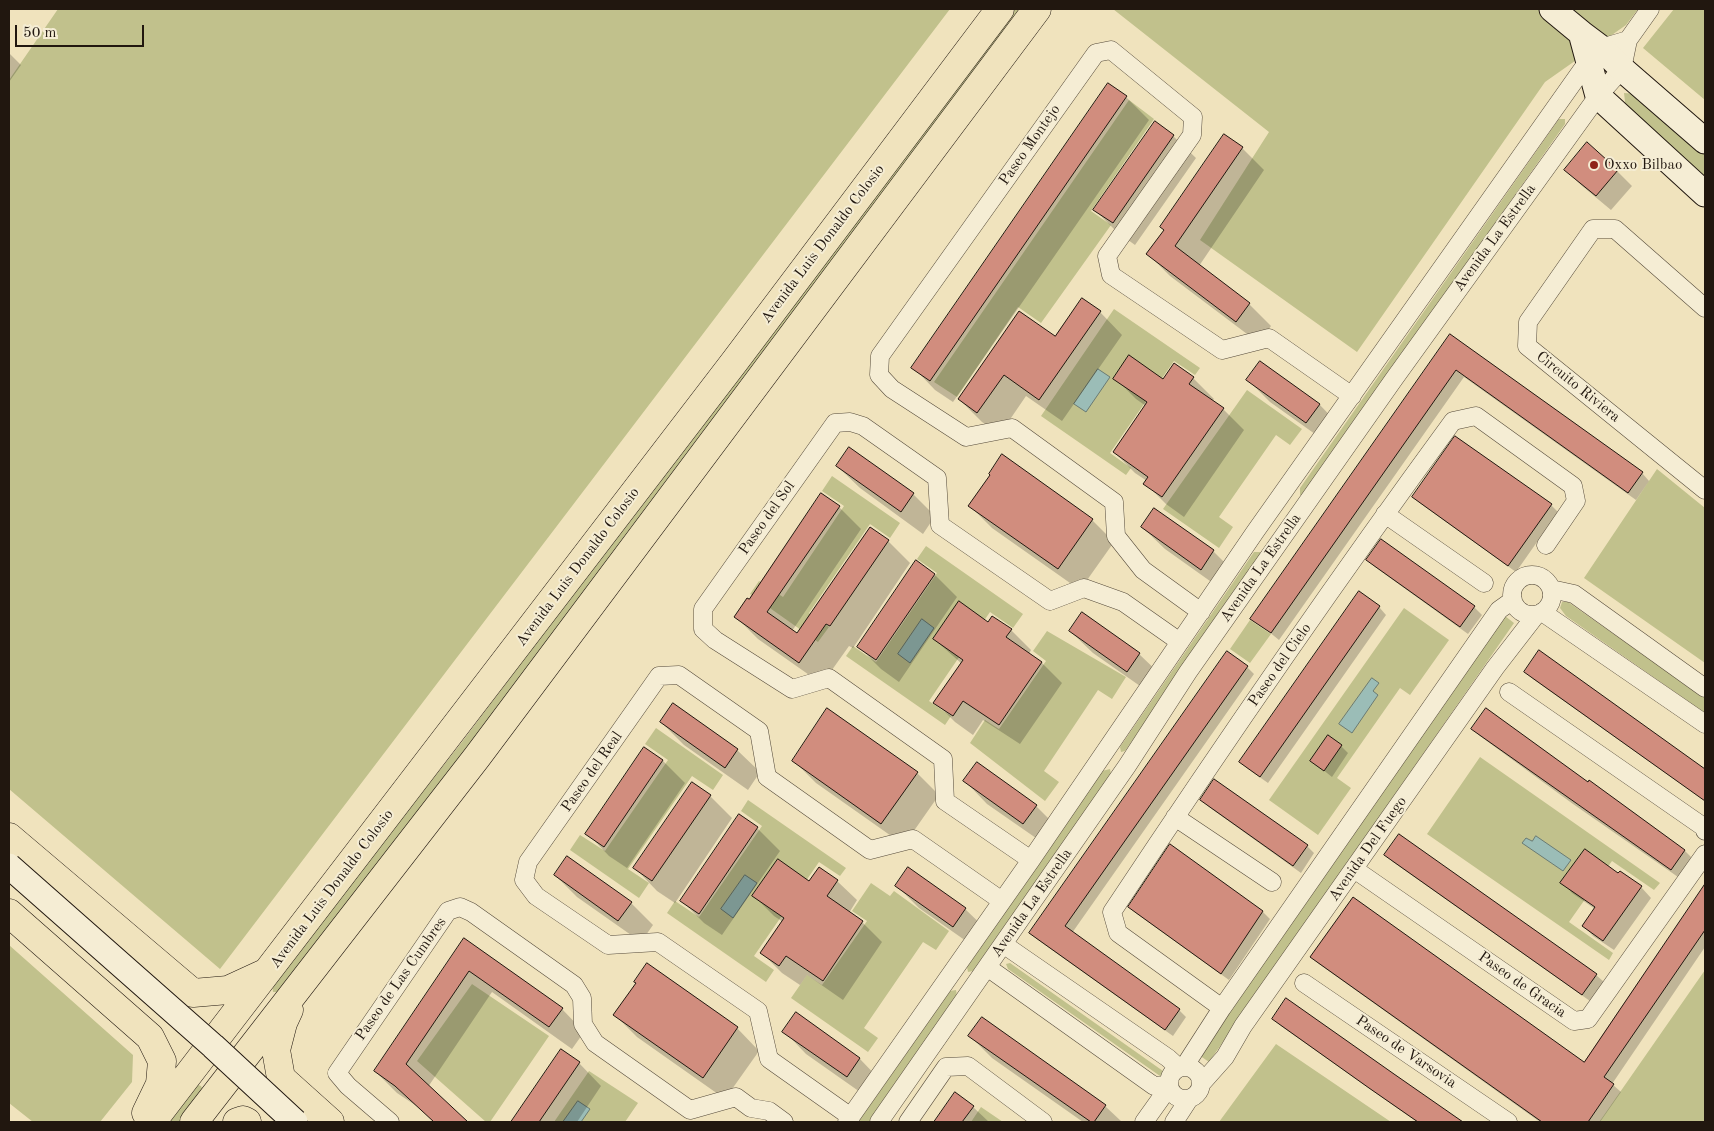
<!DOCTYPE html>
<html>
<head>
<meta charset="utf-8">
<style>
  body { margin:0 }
  #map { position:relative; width:1714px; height:1131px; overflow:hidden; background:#f0e3bd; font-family:"Old Standard TT",serif }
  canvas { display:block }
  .frame { position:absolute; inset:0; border:10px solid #21170f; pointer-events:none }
  .scale { position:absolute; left:15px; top:25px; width:129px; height:22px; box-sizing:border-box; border:2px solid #21170f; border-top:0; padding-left:6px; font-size:15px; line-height:18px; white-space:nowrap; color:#21170f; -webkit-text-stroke:4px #f5edd4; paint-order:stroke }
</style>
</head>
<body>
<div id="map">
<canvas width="1714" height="1131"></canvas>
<div class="frame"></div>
<div class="scale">50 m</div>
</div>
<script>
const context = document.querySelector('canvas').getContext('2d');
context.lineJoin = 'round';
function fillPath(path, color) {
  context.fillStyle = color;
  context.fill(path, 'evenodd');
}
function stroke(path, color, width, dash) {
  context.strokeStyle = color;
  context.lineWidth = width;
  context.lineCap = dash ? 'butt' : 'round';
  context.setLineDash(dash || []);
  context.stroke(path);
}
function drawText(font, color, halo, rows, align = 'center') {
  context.font = font + ' "Old Standard TT",serif';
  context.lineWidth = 4;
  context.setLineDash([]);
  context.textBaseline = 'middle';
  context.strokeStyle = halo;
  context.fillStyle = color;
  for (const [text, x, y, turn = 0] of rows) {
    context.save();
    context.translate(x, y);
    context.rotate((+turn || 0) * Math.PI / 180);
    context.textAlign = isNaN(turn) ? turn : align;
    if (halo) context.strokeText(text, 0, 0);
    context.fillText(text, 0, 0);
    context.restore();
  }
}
fillPath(new Path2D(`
  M58 9H950L220 969 9 789V80Z
  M1008 9H1023L749 378 282 992H273L272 983 462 742 741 370Z
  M1113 9H1638L1626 25 1545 82 1357 352 1200 240 1269 132Z
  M1674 9H1705V100L1643 48Z
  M1624 93 1638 94 1705 154V181L1626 110Z
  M1129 100 1154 119 1091 211 1111 225 1041 323 1018 307 957 397 934 382Z
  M1559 119H1565V124L1303 495H1300V488Z
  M1114 309 1200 368 1195 375 1174 361 1110 453 1131 468 1126 475 1041 416Z
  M1247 390 1302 429 1290 445 1276 435 1219 517 1233 527 1219 548 1163 509Z
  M1657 469 1705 508V663L1584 578Z
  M832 476 900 523 890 538 870 524 809 613 829 627 818 642 750 594 759 581 783 597 844 506 822 491Z
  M926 546 1023 614 1013 628 990 612 929 701 951 716 945 725 846 656 853 646 876 662 937 573 917 559Z
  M1254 552H1260L1261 556 1125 751 1121 752 1120 747Z
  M1562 602H1568L1705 698V713L1566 616 1560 608Z
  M1404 608 1449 640 1410 695 1400 688 1337 778 1351 788 1318 835 1269 800Z
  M1505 616 1514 623 1209 1062 1199 1055Z
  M1250 620 1271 634 1250 663 1230 649Z
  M1047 631 1126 677 1112 699 1098 690 1044 771 1059 782 1045 801 970 743 985 720 999 729 1046 661 1033 651Z
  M656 728 723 775 713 790 692 776 628 869 649 883 639 898 570 850 580 835 605 851 668 760 645 744Z
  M1480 757 1660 883 1654 890 1612 861 1569 922 1613 953 1609 960 1427 834Z
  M1110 769 1111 774 973 971 968 972 967 967 1102 771Z
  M748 800 846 868 840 876 819 862 754 956 774 970 766 982 667 913 675 901 699 917 762 826 741 811Z
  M871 883 890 896 894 891 949 931 936 950 923 942 864 1028 878 1038 868 1052 791 998 807 975 822 985 867 921 852 911Z
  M9 945 133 1055 132 1082 100 1122H33L9 1103Z
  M1010 963 1163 1071V1075L1160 1076 1008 969 1006 964Z
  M1705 970V1122H1599L1602 1118Z
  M472 984 549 1036 490 1122H486L417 1061Z
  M956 990 957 996 869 1122H858L950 991Z
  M1276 1044 1391 1122H1219Z
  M589 1071 638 1103 625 1122H554Z
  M196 1084 201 1086 204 1092 180 1122H166Z
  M981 1107 1003 1122H971Z`), '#c1c18c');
const water = new Path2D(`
  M1098 369 1110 377 1086 412 1074 404Z
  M922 619 934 628 910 663 898 654Z
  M1372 678 1379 683 1373 691 1378 695 1352 733 1339 724Z
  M1536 836 1571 860 1563 871 1522 843 1526 838 1532 841Z
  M745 875 757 883 733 918 721 909Z
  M578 1101 590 1109 581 1122H563Z`);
fillPath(water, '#9bbdb7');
stroke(water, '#6a7b74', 1);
fillPath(new Path2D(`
  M9 53 21 65 9 82Z
  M1108 85 1126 97 1149 120 953 402 935 390 913 367Z
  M1173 136 1196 158 1135 245 1117 232 1095 210Z
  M1242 148 1264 170 1199 266 1249 304 1271 326 1259 343 1170 276 1148 254Z
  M1566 170 1617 171 1632 186 1611 210 1581 185Z
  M1100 312 1122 335 1062 421 1026 396 1000 434 982 422 959 399 1055 338Z
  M1451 336 1642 473 1649 481 1636 500 1464 377 1279 640 1252 618Z
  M1115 378 1164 381 1193 378 1214 399 1212 401 1223 409 1244 430 1184 517 1166 504 1145 483 1147 481 1135 473 1114 452 1146 406 1136 399Z
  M1248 380 1319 404 1341 427 1329 444 1270 402Z
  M837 466 913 494 935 516 923 534 860 488Z
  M1413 497 1551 505 1558 512 1516 572 1421 504Z
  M970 506 1092 520 1114 542 1080 590 992 528Z
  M839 507 861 529 792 631 797 635 888 541 910 563 853 648 849 646 822 684 758 639 736 617 749 601Z
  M1155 510 1213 551 1236 574 1224 591 1165 549 1142 527Z
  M1381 541 1474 607 1482 615 1468 634 1375 567 1367 560Z
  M917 562 935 575 957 597 899 682 881 669 859 647Z
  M1379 607 1386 615 1268 783 1248 769 1241 762Z
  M1082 614 1139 654 1162 676 1150 693 1093 653 1070 631Z
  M989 624 1011 630 1031 650 1029 654 1042 663 1062 683 1020 744 983 720 973 735 955 722 935 702 962 664 934 639Z
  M1539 652 1705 770V801L1533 679 1526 671Z
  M1247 667 1254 674 1072 933 1179 1010 1186 1017 1173 1036 1038 940 1031 933Z
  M674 705 737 750 760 772 748 790 684 745 661 722Z
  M1473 729 1684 850 1692 858 1678 877 1573 804 1480 736Z
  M1341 746 1348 753 1332 777 1312 761Z
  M645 749 663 761 685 783 627 868 609 856 587 833Z
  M794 761 917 773 939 795 904 845 816 783Z
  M965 781 1036 806 1058 828 1046 845 987 804Z
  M710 796 732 818 675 903 657 891 635 868Z
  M1202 800 1307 846 1314 853 1301 873 1209 807Z
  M739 816 757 828 780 851 722 935 704 923 682 901Z
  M1170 846 1263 912 1270 919 1229 980 1137 914 1130 907Z
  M1386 855 1596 975 1604 982 1590 1001 1393 862Z
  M555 875 631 903 653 925 641 942 577 897Z
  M837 881 857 900 849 913 862 922 882 942 843 1000 807 975 800 985 782 973 762 953 783 922 774 916 754 896 810 883Z
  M1562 882 1641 887 1651 898 1614 950 1593 936 1583 925 1595 909 1572 893Z
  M896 885 965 909 988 931 976 948 919 908Z
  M1705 886V947L1612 1084 1621 1092 1600 1122H1540L1319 964 1311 956 1584 1064Z
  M464 940 562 1009 584 1032 572 1049 492 992 428 1087 466 1122H434L421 1109 397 1093 375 1071Z
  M1287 999 1460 1122H1417L1281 1026 1273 1018Z
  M796 1014 860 1059 882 1082 870 1099 806 1054 784 1031Z
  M615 1015 737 1028 759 1051 725 1099 637 1037Z
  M970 1036 1105 1106 1122 1122H1083L992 1058Z
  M561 1051 579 1063 601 1086 577 1122H513Z
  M955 1094 973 1107 989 1122H935Z`), '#0003');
const building = new Path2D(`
  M1108 83 1127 96 930 381 911 368Z
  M1155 121 1174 135 1113 223 1093 210Z
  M1224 134 1243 147 1175 246 1250 303 1236 322 1146 254 1164 230 1160 227Z
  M1587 142 1618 170 1596 196 1564 170Z
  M1082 298 1101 311 1039 400 1004 375 977 413 958 399 1019 311 1055 336Z
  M1450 334 1643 472 1628 493 1456 370 1271 633 1250 619Z
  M1129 355 1163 379 1174 363 1194 377 1189 384 1224 408 1162 497 1143 484 1148 477 1113 452 1147 402 1113 379Z
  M1260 361 1320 404 1306 423 1246 380Z
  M1455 436 1552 504 1508 566 1412 497Z
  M849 447 914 493 901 512 836 466Z
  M1002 454 1093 519 1058 569 968 506 990 475 989 474Z
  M821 493 840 506 767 612 797 633 870 527 889 540 830 626 826 624 799 663 734 617 747 598 749 599Z
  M1154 508 1214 550 1201 570 1141 527Z
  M1381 539 1475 606 1460 627 1366 560Z
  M916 560 935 574 876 660 857 647Z
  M1359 591 1380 606 1260 777 1239 762Z
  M959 601 988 622 992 616 1012 629 1006 637 1042 662 999 725 963 701 953 716 933 703 963 660 933 639Z
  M1082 612 1140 653 1127 672 1069 631Z
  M1539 650 1705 769V801L1524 672Z
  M1227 651 1248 666 1065 926 1180 1009 1165 1030 1029 933Z
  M673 703 738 749 725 768 660 722Z
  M827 708 918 772 881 824 792 761Z
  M1486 708 1588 782 1589 780 1685 850 1671 870 1471 729Z
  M1328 735 1342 745 1324 771 1310 761Z
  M644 747 663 760 604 847 585 834Z
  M977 762 1037 805 1023 824 963 781Z
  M1214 779 1308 845 1293 866 1200 800Z
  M692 782 711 795 652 881 633 868Z
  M739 814 758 827 699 914 680 901Z
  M1399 834 1597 974 1582 995 1384 855Z
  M1170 844 1263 911 1221 974 1128 907Z
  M1585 849 1618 873 1620 871 1642 886 1603 941 1582 926 1595 907 1560 883Z
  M567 856 632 902 618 921 554 875Z
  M778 859 809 881 819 867 838 880 827 896 863 921 823 981 786 956 779 966 760 953 784 918 752 896Z
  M908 867 966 908 953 927 895 886Z
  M1705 884V930L1604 1077 1614 1084 1588 1122H1542L1310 957 1353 897 1584 1062Z
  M464 938 563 1008 549 1027 469 971 406 1064 468 1122H434L395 1086 374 1071Z
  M647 963 738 1027 703 1078 613 1015 636 983 634 982Z
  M1286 998 1394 1074 1463 1122H1418L1369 1088 1272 1019Z
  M796 1012 860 1058 847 1077 782 1032Z
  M982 1017 1106 1105 1094 1122H1091L968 1036Z
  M561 1049 580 1062 539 1122H511Z
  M955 1092 974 1106 962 1122H934Z`);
fillPath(building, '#d18d7e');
stroke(building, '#21170f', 1);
const minor = new Path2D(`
  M1628 40 1650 9
  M1705 308 1615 229H1593L1528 322 1527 346 1705 490
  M1385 514 1484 583
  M1512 595a20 20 0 1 1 40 0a20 20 0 1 1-40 0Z
  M1551 589 1574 594 1705 688
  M1201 612 1143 570 1116 536 1114 502 1012 428 966 437 892 389 879 375 880 356 1096 53 1111 50 1193 117 1192 135 1107 256 1111 275 1222 350 1269 338 1352 396
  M1542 612 1705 724
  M1509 692 1705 828V831
  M1175 817 1272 882
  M1031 860 945 801 943 759 829 678 792 689 715 640 703 629V609L835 423 850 422 863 426 937 478 940 525 1050 601 1084 588 1123 602 1180 642
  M1354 869 1574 1021 1588 1019 1705 854
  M1003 944 1168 1058 1179 1068
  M987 967 1154 1086 1169 1085
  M1304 983 1508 1122
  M1222 1008 1118 933 1112 912C1222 746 1335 582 1453 421L1476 416 1573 486 1576 501 1546 545
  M1184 1067 1222 1008 1499 610 1513 600
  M1169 1083a16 16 0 1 1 32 0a16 16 0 1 1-32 0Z
  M1201 1084 1225 1057 1243 1026 1495 668 1536 615
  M851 1117 769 1059 758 1011 658 942 608 945 536 896 524 880 528 862 659 676 679 675 759 731 767 777 870 850 913 839 1002 901
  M390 1122 348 1086 337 1073 448 911 460 907 471 912 574 985 582 998 583 1024 595 1043 690 1110 736 1097 751 1108 769 1111 784 1122
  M847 1122 1031 860 1255 532 1589 60 1601 48 1628 40 1622 69 1598 96 1394 379 1188 672 1127 766 879 1122
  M908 1122 946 1067 968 1066 1043 1122
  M1144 1122 1169 1087
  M1174 1122 1189 1099`);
const secondary = new Path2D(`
  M1552 9 1581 33
  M1705 141 1622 69 1601 48 1581 33 1598 96 1705 194`);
const primary = new Path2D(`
  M9 837 193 993 228 990 265 973
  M9 913 150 1037 162 1061 160 1084 146 1113
  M289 1010 283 1023 276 1050 281 1078 330 1122
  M152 1122 735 361 1000 9
  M194 1122 477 757 1037 9
  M237 1122 243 1120 247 1122`);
stroke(minor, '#554a3a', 19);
stroke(secondary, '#21170f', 27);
stroke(primary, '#21170f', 29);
stroke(minor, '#f5edd4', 18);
stroke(secondary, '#f5edd4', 25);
stroke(primary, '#f0e3bd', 28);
const secondaryBridge = new Path2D(`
  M9 866 213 1046 295 1122`);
stroke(secondaryBridge, '#21170f', 27, []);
stroke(secondaryBridge, '#f5edd4', 25);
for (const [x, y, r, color] of [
  [1594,165,5,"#8f2418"]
]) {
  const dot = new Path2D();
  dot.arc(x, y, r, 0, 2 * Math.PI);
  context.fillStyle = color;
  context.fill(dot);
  stroke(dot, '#f5edd4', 2);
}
drawText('15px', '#21170f', '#f5edd4', [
  ["Paseo Montejo",1030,145,-55],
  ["Avenida La Estrella",1495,238,-54],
  ["Avenida Luis Donaldo Colosio",823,244,-53],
  ["Circuito Riviera",1578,387,39],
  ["Paseo del Sol",767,518,-55],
  ["Avenida Luis Donaldo Colosio",578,567,-53],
  ["Avenida La Estrella",1261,568,-55],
  ["Paseo del Cielo",1280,665,-55],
  ["Paseo del Real",592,772,-55],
  ["Avenida Del Fuego",1368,849,-55],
  ["Avenida Luis Donaldo Colosio",332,889,-53],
  ["Avenida La Estrella",1032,903,-55],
  ["Paseo de Las Cumbres",401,979,-55],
  ["Paseo de Gracia",1522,985,35],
  ["Paseo de Varsovia",1406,1052,34]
]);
drawText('15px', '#21170f', '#f5edd4', [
  ["Oxxo Bilbao",1604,165]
], 'left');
</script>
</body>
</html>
